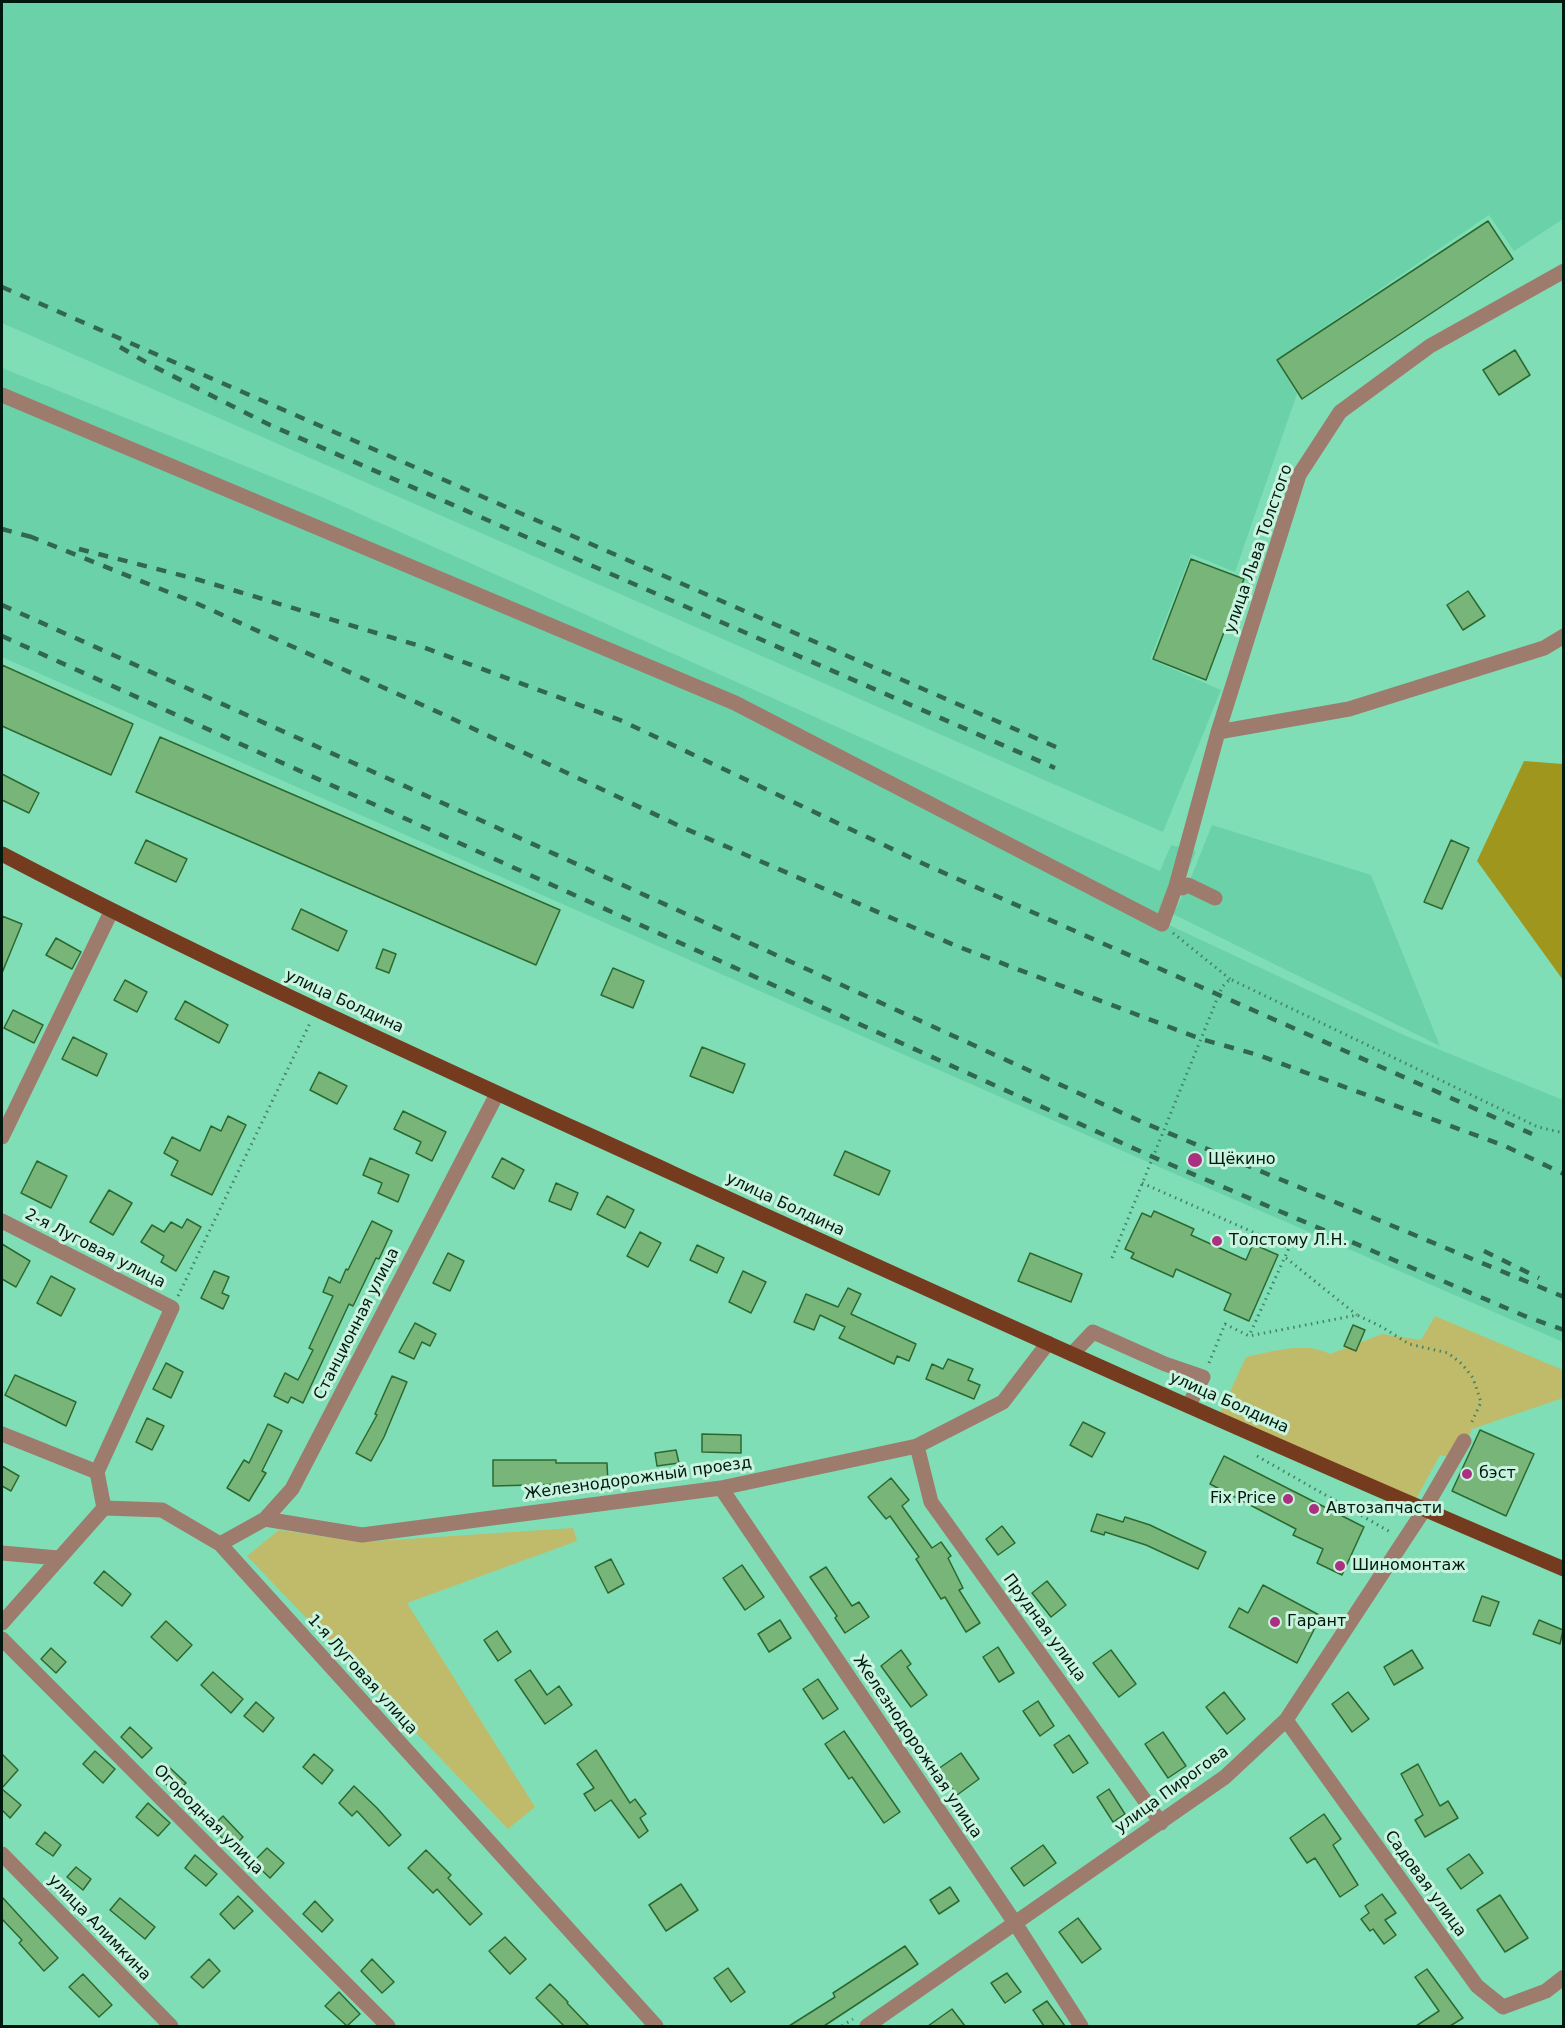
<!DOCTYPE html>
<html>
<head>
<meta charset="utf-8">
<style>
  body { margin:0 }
  #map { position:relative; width:1565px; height:2028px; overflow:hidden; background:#80deb6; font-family:"DejaVu Sans",sans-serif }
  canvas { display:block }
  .frame { position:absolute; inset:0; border:3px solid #00190e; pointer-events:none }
</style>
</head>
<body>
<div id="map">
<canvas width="1565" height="2028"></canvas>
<div class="frame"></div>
</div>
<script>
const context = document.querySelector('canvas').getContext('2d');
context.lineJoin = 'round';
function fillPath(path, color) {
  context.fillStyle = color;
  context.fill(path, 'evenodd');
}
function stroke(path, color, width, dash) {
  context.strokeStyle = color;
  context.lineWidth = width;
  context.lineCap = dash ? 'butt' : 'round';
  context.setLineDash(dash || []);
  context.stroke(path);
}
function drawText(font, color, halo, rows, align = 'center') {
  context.font = font + ' "DejaVu Sans",sans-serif';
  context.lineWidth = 6;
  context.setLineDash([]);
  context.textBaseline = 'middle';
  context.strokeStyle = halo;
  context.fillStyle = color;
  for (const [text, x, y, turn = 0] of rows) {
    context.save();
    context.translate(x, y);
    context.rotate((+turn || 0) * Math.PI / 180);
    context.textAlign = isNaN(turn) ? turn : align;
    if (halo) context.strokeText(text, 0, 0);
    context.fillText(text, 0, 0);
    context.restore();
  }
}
fillPath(new Path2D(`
  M2 2H1563V219L1514 251 1489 215 1276 360 1297 394 1235 572 1191 554 1150 659 1221 690 1163 832 2 323Z
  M2 368 322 497 1160 871 1171 845 1196 851 1167 924 1406 1036 1563 1100V1342L1150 1163 2 657Z
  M1212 825 1371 875 1440 1046 1173 914 1188 885Z`), '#6ad1a8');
fillPath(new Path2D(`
  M1435 1316 1563 1370V1398L1472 1429 1460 1460 1440 1455 1416 1499 1219 1415 1246 1357C1272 1351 1306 1341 1330 1354L1382 1334 1421 1340Z
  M573 1528 577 1541 407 1603 535 1807 508 1829 247 1556 279 1530 362 1542Z`), '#c0bb6a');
fillPath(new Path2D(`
  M1524 761 1563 764V980L1477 861Z`), '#9e961d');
const building = new Path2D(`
  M1488 221 1513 259 1302 399 1277 360Z
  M1515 350 1530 375 1499 395 1483 370Z
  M1191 559 1244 579 1206 680 1153 659Z
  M1468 591 1485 616 1463 630 1447 605Z
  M2 665 133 724 111 775 2 726Z
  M160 737 560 910 536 965 136 792Z
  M2 774 39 793 29 813 2 800Z
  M146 840 187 859 176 882 135 863Z
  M1451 840 1469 848 1442 909 1424 902Z
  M301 909 347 931 338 951 292 929Z
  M2 916 22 924 2 973Z
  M56 938 81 952 72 969 46 955Z
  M383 949 396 954 389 973 376 968Z
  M613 968 644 981 633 1008 601 995Z
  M125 980 147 992 137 1012 114 1000Z
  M185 1001 228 1025 219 1043 175 1019Z
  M13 1010 43 1025 34 1043 4 1028Z
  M73 1037 107 1054 97 1076 62 1059Z
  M702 1047 745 1064 733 1093 690 1076Z
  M319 1072 347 1086 337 1104 310 1090Z
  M403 1111 446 1132 432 1161 416 1153 421 1142 394 1129Z
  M228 1116 246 1125 212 1195 171 1175 178 1161 164 1153 172 1137 200 1151 211 1126 221 1131Z
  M845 1151 890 1171 879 1195 834 1175Z
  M370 1158 409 1175 398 1202 378 1193 382 1183 363 1175Z
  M502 1158 524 1170 514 1189 492 1177Z
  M37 1161 67 1176 51 1208 21 1193Z
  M556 1183 578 1193 571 1210 549 1201Z
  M109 1190 132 1203 113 1235 90 1222Z
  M607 1196 634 1210 625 1228 597 1214Z
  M1154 1211 1194 1229 1191 1235 1246 1260 1253 1244 1278 1255 1249 1321 1224 1310 1231 1294 1176 1269 1173 1277 1131 1258 1134 1253 1125 1249 1142 1213 1151 1217Z
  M187 1219 201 1227 176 1271 161 1262 164 1256 141 1242 152 1225 164 1232 171 1222 182 1228Z
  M372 1221 392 1231 379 1259 376 1258 353 1306 349 1304 303 1403 291 1397 288 1403 274 1396 285 1373 298 1380 313 1350 309 1348 333 1296 323 1292 329 1277 340 1283 346 1269 348 1270Z
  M640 1232 661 1243 648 1267 627 1256Z
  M2 1244 30 1261 16 1287 2 1279Z
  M697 1245 724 1258 717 1273 690 1260Z
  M448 1253 464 1261 450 1291 433 1283Z
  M1030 1253 1082 1274 1071 1302 1018 1281Z
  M214 1271 229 1277 222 1293 229 1296 223 1309 201 1298Z
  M743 1271 766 1282 751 1313 729 1302Z
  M51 1276 75 1289 61 1316 37 1303Z
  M848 1288 861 1294 851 1314 916 1344 909 1361 897 1356 894 1364 839 1338 845 1327 820 1315 814 1330 794 1322 806 1294 838 1307Z
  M415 1323 436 1334 430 1346 422 1342 414 1359 399 1352Z
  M1353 1325 1365 1330 1356 1351 1344 1346Z
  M948 1359 973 1369 968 1380 980 1385 974 1399 926 1379 932 1364 943 1369Z
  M166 1363 183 1372 171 1398 153 1389Z
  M15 1375 76 1402 66 1426 5 1395Z
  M392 1376 407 1382 384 1437 371 1461 356 1453 377 1415 375 1414Z
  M147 1418 164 1426 152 1450 136 1442Z
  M1083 1422 1105 1433 1092 1457 1070 1445Z
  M268 1424 282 1431 262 1471 266 1473 249 1501 227 1488 244 1460 249 1463Z
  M1480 1430 1534 1454 1506 1516 1452 1491Z
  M702 1434 741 1435V1453L702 1452Z
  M676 1450 679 1463 657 1466 655 1453Z
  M1224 1456 1364 1527 1342 1575 1317 1563 1323 1549 1293 1535 1296 1529 1210 1484Z
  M493 1460H556V1463H607L608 1483 493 1486Z
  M2 1466 19 1476 11 1491 2 1486Z
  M891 1478 909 1500 902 1506 932 1548 941 1542 951 1556 948 1558 963 1588 959 1590 980 1623 966 1632 945 1597 941 1599 916 1559 919 1557 890 1516 886 1519 868 1497Z
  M1097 1514 1123 1522 1125 1517 1150 1525 1206 1552 1198 1569 1146 1545 1105 1532 1104 1535 1091 1531Z
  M1002 1526 1015 1543 998 1555 986 1539Z
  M611 1559 624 1584 608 1593 595 1567Z
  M742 1565 764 1597 745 1610 723 1578Z
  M826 1567 852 1606 859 1602 869 1617 845 1633 835 1618 837 1616 810 1577Z
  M104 1571 131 1594 122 1606 94 1583Z
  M1047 1581 1066 1605 1051 1617 1032 1593Z
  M1263 1585 1321 1616 1297 1663 1229 1627 1239 1608 1248 1613Z
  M1482 1596 1499 1602 1490 1626 1473 1621Z
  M780 1620 791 1638 769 1652 758 1634Z
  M1539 1620 1563 1630 1560 1644 1533 1634Z
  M166 1621 192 1645 177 1661 151 1637Z
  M497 1631 511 1652 498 1661 484 1640Z
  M998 1647 1014 1673 999 1682 983 1657Z
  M51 1648 66 1662 56 1673 41 1659Z
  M901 1650 911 1664 907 1667 927 1695 911 1707 881 1666Z
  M1111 1650 1136 1684 1119 1697 1093 1663Z
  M1412 1650 1423 1668 1394 1685 1384 1667Z
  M530 1670 547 1695 559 1686 572 1705 545 1724 515 1680Z
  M213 1672 243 1699 231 1713 201 1685Z
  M818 1679 838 1709 823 1719 803 1689Z
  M1224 1692 1245 1719 1227 1734 1206 1707Z
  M1348 1692 1369 1719 1352 1732 1332 1704Z
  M1038 1701 1054 1726 1040 1736 1023 1711Z
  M256 1702 274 1718 263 1732 244 1716Z
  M130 1727 152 1748 142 1758 121 1737Z
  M844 1731 900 1812 884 1823 852 1777 849 1779 825 1744Z
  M1163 1732 1186 1766 1168 1778 1145 1744Z
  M1069 1735 1088 1763 1073 1773 1054 1745Z
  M596 1750 630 1803 635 1799 646 1814 640 1818 648 1831 639 1838 611 1800 595 1811 584 1794 594 1788 577 1764Z
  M95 1751 115 1769 103 1783 83 1764Z
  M961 1753 979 1779 957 1795 938 1769Z
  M2 1754 18 1770 2 1788Z
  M314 1754 333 1770 322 1784 303 1767Z
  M1418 1764 1440 1806 1448 1801 1458 1818 1425 1837 1415 1820 1423 1815 1401 1774Z
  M169 1767 186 1783 175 1793 159 1777Z
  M354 1786 377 1808 401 1835 389 1846 357 1811 352 1816 339 1803Z
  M2 1789 21 1805 10 1818 2 1810Z
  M1109 1789 1125 1814 1113 1822 1097 1797Z
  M148 1803 170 1823 158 1836 136 1817Z
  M1324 1814 1341 1839 1333 1845 1358 1885 1340 1897 1315 1858 1307 1863 1290 1838Z
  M223 1816 243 1837 232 1848 212 1827Z
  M45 1832 61 1845 53 1856 36 1844Z
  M1043 1845 1056 1863 1024 1886 1011 1868Z
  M267 1848 284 1863 270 1878 253 1862Z
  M426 1850 451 1875 448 1878 482 1914 470 1925 437 1889 433 1893 408 1868Z
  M1469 1854 1483 1873 1461 1889 1447 1869Z
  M195 1855 217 1874 206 1886 185 1868Z
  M76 1867 91 1879 83 1890 67 1877Z
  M681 1884 698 1910 666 1931 649 1905Z
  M950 1887 959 1901 939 1914 930 1900Z
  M1382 1894 1396 1913 1385 1920 1396 1935 1384 1944 1373 1929 1370 1931 1361 1919 1369 1913 1365 1906Z
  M1500 1895 1528 1938 1505 1952 1477 1910Z
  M238 1896 253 1911 234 1929 220 1914Z
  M2 1897 58 1958 44 1971 19 1943 22 1940 2 1919Z
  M120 1898 155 1927 145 1939 110 1910Z
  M315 1901 333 1920 322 1932 303 1914Z
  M1078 1918 1101 1949 1082 1963 1059 1932Z
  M505 1937 526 1959 510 1974 489 1951Z
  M905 1946 918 1964 824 2026H789L835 1997 833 1993Z
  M209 1959 220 1971 203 1988 191 1977Z
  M372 1959 394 1982 382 1993 361 1971Z
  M728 1968 745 1992 731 2002 714 1978Z
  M1427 1969 1463 2018 1450 2026H1416L1439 2011 1415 1977Z
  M1007 1973 1021 1992 1005 2003 991 1983Z
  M83 1974 112 2005 99 2017 69 1987Z
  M550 1984 568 2002 567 2003 589 2026H564L536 1998Z
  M339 1992 360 2014 347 2026 325 2006Z
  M1047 2001 1065 2026H1044L1033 2010Z
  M952 2009 965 2026H928Z`);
fillPath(building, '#77b579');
stroke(building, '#2c6931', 1.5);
stroke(new Path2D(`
  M1173 933 1230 979
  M1142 1183 1289 1248 1249 1336
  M1112 1258 1222 987 1230 979 1538 1127 1564 1133
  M1286 1258 1357 1315
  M178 1296 310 1023
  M1209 1363 1225 1324 1249 1336 1357 1315 1382 1327 1409 1344 1448 1353 1462 1364 1473 1378 1481 1402 1470 1426
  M1257 1456 1392 1533
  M842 2026 853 2019`), '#448267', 3, [1.5, 4.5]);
stroke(new Path2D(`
  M2 395 735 703 1162 924 1176 886 1218 732 1299 475 1340 412 1430 346 1564 271
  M1218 732 1349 709 1544 648 1564 636
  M1176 886 1182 888 1188 885 1215 898
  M2 1137 111 912
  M2 1221 172 1308 97 1472
  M1072 1354 1093 1332 1165 1364 1203 1377 1189 1405
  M2 1434 97 1472 104 1508 162 1510 220 1544 656 2026
  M917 1446 931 1502 1161 1823
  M721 1488 1015 1923 1081 2026
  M265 1519 362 1535 721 1488 917 1446 1003 1402 1048 1343
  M220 1544 265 1519 292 1489 497 1094
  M2 1553 58 1558
  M2 1623 104 1508
  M2 1639 388 2026
  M1286 1720 1477 1986 1503 2007 1546 1991 1564 1977
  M2 1854 171 2026
  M867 2026 1225 1777 1286 1720 1424 1510 1464 1441`), '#9e7c6d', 15);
stroke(new Path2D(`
  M2 854C221 969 447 1070 672 1173 968 1308 1264 1442 1564 1569`), '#753b1f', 15);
stroke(new Path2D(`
  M2 287 1063 750
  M120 347 149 364 270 425 1055 768
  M2 529 35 538
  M29 536 198 604 440 713 686 829 954 945 1201 1039 1258 1055 1505 1146 1564 1174
  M79 549 196 579 420 646 620 720 924 864 1532 1134
  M2 605 467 814 1142 1122 1564 1297
  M2 636 1153 1157 1527 1317 1564 1330
  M1484 1251 1539 1278`), '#326650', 4.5, [10, 10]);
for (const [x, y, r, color] of [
  [1195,1160,8,"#ac3081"],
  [1217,1241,6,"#ac3081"],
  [1467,1474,6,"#ac3081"],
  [1288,1499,6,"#ac3081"],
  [1314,1509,6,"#ac3081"],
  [1340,1566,6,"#ac3081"],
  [1275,1622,6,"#ac3081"]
]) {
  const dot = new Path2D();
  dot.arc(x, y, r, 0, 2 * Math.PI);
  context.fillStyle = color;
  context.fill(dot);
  stroke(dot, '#c8f4df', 2);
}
drawText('16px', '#00190e', '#c8f4df', [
  ["улица Льва Толстого",1259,549,-71],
  ["улица Болдина",344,1002,25],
  ["улица Болдина",785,1205,25],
  ["2-я Луговая улица",95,1249,27],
  ["Станционная улица",357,1324,-63],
  ["улица Болдина",1229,1403,24],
  ["Железнодорожный проезд",638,1479,-8],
  ["Прудная улица",1044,1628,54],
  ["1-я Луговая улица",362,1675,48],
  ["Железнодорожная улица",917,1747,56],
  ["улица Пирогова",1172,1790,-36],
  ["Огородная улица",208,1820,45],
  ["Садовая улица",1425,1884,54],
  ["улица Алимкина",99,1928,46]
]);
drawText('16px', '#00190e', '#c8f4df', [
  ["Щёкино",1208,1160],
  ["Толстому Л.Н.",1229,1241],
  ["бэст",1479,1474],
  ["Fix Price",1276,1499,"right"],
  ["Автозапчасти",1326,1509],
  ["Шиномонтаж",1352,1566],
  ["Гарант",1287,1622]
], 'left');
</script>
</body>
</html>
